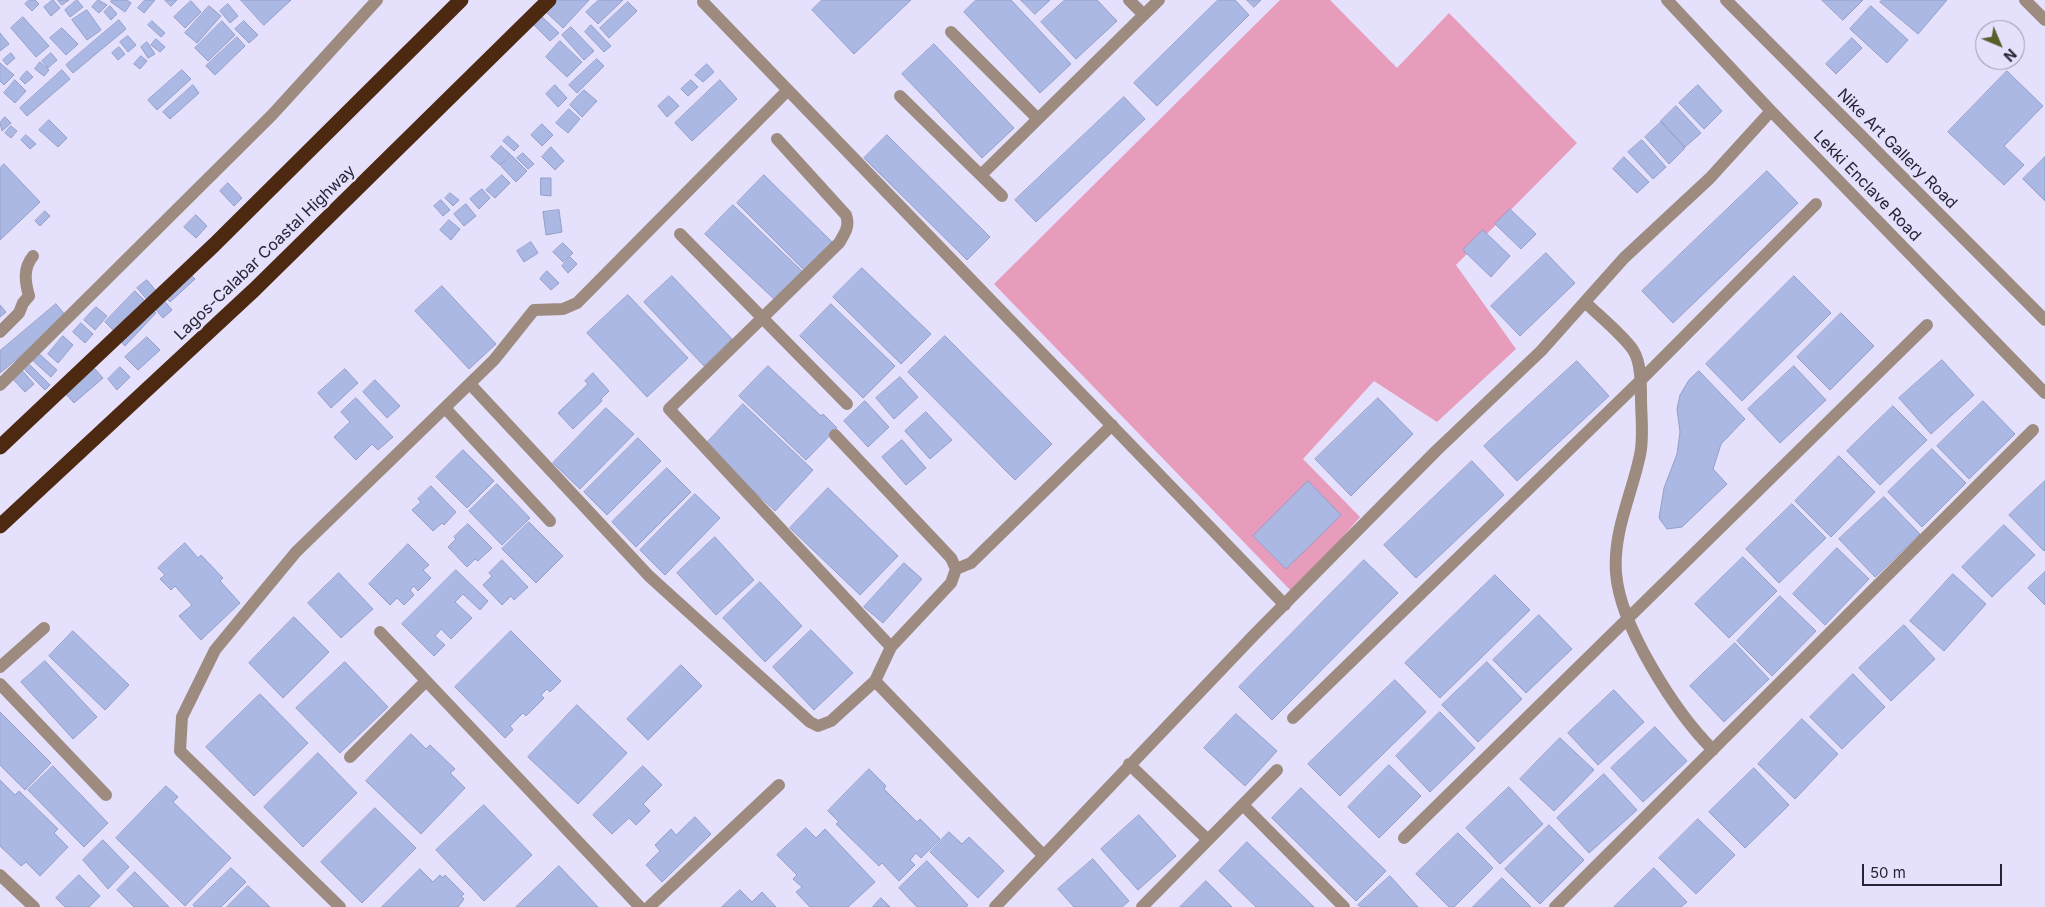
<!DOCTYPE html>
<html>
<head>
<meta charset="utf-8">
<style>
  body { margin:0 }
  #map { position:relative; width:2045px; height:907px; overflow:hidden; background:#e5e0fc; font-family:Inter,sans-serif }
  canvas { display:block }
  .north { position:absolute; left:1975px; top:20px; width:50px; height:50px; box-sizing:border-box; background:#e5e0fc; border:1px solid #9995ac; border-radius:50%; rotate:135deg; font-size:14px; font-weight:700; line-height:20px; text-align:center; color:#272435 }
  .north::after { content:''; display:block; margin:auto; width:18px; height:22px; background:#5a5e2b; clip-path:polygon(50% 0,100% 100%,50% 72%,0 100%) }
  .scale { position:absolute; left:1862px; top:864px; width:140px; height:22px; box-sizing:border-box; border:2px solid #272435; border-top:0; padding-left:6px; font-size:15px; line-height:18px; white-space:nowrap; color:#272435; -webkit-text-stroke:4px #e5e0fc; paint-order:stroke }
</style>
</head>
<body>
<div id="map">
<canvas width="2045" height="907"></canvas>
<div class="north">N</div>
<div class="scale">50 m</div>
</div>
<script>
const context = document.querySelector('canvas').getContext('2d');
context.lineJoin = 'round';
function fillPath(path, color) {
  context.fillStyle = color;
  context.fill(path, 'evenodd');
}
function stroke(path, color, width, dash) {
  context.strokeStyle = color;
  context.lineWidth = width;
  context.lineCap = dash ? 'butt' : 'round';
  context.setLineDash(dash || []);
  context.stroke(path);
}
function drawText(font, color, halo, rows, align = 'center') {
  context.font = font + ' Inter,sans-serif';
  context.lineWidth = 5;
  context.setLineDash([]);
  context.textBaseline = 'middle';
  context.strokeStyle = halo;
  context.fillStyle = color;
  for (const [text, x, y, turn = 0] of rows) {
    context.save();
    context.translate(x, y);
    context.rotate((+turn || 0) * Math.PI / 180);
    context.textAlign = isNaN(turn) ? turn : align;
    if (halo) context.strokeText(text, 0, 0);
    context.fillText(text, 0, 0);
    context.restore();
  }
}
fillPath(new Path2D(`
  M1280 0H1330L1397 68 1449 13 1577 143 1456 265 1516 349 1437 422 1374 381 1303 459 1360 517 1294 594 994 284Z`), '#e79cbb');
const building = new Path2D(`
  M29 0H35L39 4 32 11 25 4Z
  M53 0 60 8 51 16 44 7Z
  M58 0H69L62 5Z
  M77 0 83 7 70 17 65 10Z
  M98 0 107 5 99 13 92 7Z
  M112 0H127L131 3 125 12 111 2Z
  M145 0H155L144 13 138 8Z
  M165 0H177L171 6Z
  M241 0H291L264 25Z
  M558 0H589L563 28 547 13Z
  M599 0H623L598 24 586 12Z
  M822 0H911L854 54 812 10Z
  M976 0H1011L1071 64 1040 93 964 12Z
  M1021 0H1050L1035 14Z
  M1065 0H1097L1117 21 1076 59 1041 22Z
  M1218 0H1235L1249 15 1157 106 1134 83Z
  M1247 0H1261L1254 7Z
  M1822 0H1863L1843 20Z
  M1882 0H1947L1918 34 1880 2Z
  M191 1 201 12 185 28 174 17Z
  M628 2 637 11 609 38 600 28Z
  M228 4 238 16 230 23 220 11Z
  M110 6 117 14 111 20 104 12Z
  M209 6 221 16 197 43 185 33Z
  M1871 6 1908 40 1887 63 1850 29Z
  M87 10 101 30 87 40 72 20Z
  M539 14 559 33 550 41 531 22Z
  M23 17 49 46 36 57 11 28Z
  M119 20 126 29 73 73 66 65Z
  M152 21 165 33 161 37 148 25Z
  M222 21 235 35 208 61 195 48Z
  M244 21 258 35 249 43 235 29Z
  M591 25 611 46 604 52 585 32Z
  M571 27 594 51 584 60 562 35Z
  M62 28 78 44 66 55 50 38Z
  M0 33 9 44 0 51Z
  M128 36 136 45 128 52 120 42Z
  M237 37 245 46 215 75 206 66Z
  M1852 38 1862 48 1836 74 1826 64Z
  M156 39 165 47 160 52 151 45Z
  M560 41 582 62 567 77 546 57Z
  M147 42 155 54 148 58 141 47Z
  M934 44 1014 128 982 158 902 74Z
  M119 47 125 54 118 60 112 53Z
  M11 53 15 58 7 65 3 60Z
  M51 53 57 60 48 68 42 61Z
  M141 56 147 61 140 69 134 64Z
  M597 59 604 66 577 93 569 85Z
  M40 62 49 70 44 76 35 69Z
  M0 63 14 75 4 85 0 81Z
  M707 64 714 72 703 82 695 75Z
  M62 70 70 79 27 116 20 108Z
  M182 70 191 79 157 110 148 100Z
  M27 71 33 77 25 84 20 79Z
  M2007 71 2043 106 2004 146 2024 165 2004 185 1948 132Z
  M15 80 26 91 15 103 4 93Z
  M691 80 698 87 688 96 681 89Z
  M720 80 737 99 692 141 675 123Z
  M193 85 199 93 170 119 163 112Z
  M555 85 567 98 558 107 546 94Z
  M1698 85 1722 111 1704 129 1679 103Z
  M584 90 597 101 582 117 570 105Z
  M669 96 679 106 667 117 658 106Z
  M1124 97 1145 119 1036 222 1015 200Z
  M1676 106 1701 133 1685 147 1661 121Z
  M569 109 580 119 568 133 556 123Z
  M5 117 11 123 2 131 0 123Z
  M49 120 67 138 58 147 39 130Z
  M1661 122 1685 148 1669 164 1645 137Z
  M542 124 553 135 542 146 531 135Z
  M11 126 17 131 11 138 5 133Z
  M26 135 36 144 30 149 21 140Z
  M887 135 990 237 967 260 864 158Z
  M508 136 519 146 514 151 503 141Z
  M1642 140 1666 167 1653 179 1628 152Z
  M501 146 510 154 500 165 491 157Z
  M551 147 564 161 555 170 542 157Z
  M523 153 534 164 528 169 517 158Z
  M511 155 527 171 516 182 501 166Z
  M1624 157 1649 182 1637 193 1613 169Z
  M2045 157V201L2023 179Z
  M4 164 40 202 0 240V168Z
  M1767 171 1798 203 1673 323 1642 291Z
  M502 175 510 183 495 198 486 190Z
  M764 175 832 242 805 271 737 203Z
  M541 178H551V196L541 195Z
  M228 183 242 198 234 206 220 191Z
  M482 189 490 198 479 209 470 199Z
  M450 193 459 200 453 206 445 198Z
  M441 200 450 210 443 216 434 206Z
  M466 204 476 216 464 226 454 214Z
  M733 205 802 271 775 300 705 234Z
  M1510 209 1536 234 1521 249 1495 224Z
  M559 210 562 232 546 235 543 212Z
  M45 211 50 216 40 226 35 221Z
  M196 215 207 226 196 238 184 227Z
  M449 220 460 229 451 240 440 230Z
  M1483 230 1510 256 1491 277 1463 250Z
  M531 242 538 253 524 262 517 251Z
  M563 243 573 253 563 262 553 252Z
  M1546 253 1575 283 1520 336 1491 306Z
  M570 257 577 264 568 273 562 266Z
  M184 268 195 279 170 302 160 291Z
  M862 268 931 334 901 364 833 297Z
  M547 271 559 283 551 290 540 279Z
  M672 276 732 339 704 366 644 302Z
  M1794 276 1831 313 1742 401 1706 364Z
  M147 280 172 310 163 318 137 288Z
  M442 286 496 344 469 369 415 311Z
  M135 291 147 303 117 334 105 322Z
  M628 295 688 358 647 397 587 333Z
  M56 304 67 317 0 373V351Z
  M831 304 895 366 863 398 800 336Z
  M0 305 6 312 0 317Z
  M96 307 107 316 95 330 84 320Z
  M149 307 156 313 125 346 118 339Z
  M1841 313 1874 346 1830 390 1797 357Z
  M81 323 93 334 85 343 73 332Z
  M63 336 73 345 58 363 48 354Z
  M945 336 1052 444 1015 480 908 372Z
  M147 337 160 350 138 370 125 357Z
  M36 351 57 370 51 377 30 358Z
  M1942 360 1974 395 1931 434 1899 398Z
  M1577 361 1609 396 1517 481 1484 446Z
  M30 365 50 385 45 390 25 370Z
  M768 366 821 416 823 414 837 428 806 460 739 396Z
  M1794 366 1826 400 1780 443 1748 409Z
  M120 367 130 377 117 390 108 379Z
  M20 368 34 384 25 392 11 377Z
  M95 369 103 378 74 403 65 393Z
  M345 369 358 383 331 408 318 393Z
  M1699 371 1745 419 1721 444 1713 469 1727 484 1682 527 1667 529 1659 518 1664 488 1677 454 1680 432 1677 409 1680 395 1689 380Z
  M593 373 609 391 601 399 602 401 573 429 558 413 588 384 585 381Z
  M900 377 918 397 894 419 876 398Z
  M375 380 400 406 387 418 363 392Z
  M356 398 393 437 378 450 372 444 356 460 334 437 350 422 341 412Z
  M1378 398 1413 434 1351 496 1315 459Z
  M865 401 889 427 868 447 844 421Z
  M1983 401 2015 434 1969 479 1937 446Z
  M743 404 813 470 775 511 705 445Z
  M1893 406 1927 440 1880 485 1847 451Z
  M606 408 634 434 580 489 553 463Z
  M926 412 952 440 930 459 905 431Z
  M638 438 661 461 607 515 584 492Z
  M902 440 926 468 906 485 882 457Z
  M1932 449 1966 483 1922 527 1888 492Z
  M463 450 494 481 467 508 436 477Z
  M1839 456 1875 492 1831 537 1795 501Z
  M1472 461 1504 495 1416 578 1384 545Z
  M667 468 691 492 636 547 612 522Z
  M1308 481 1341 515 1286 569 1253 536Z
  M2045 481V550L2044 551 2009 515Z
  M497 484 530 518 502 545 469 511Z
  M431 486 456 512 444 525 442 523 433 531 412 510 421 502 418 499Z
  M828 488 898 556 860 595 790 528Z
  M695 494 720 518 665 575 640 550Z
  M1884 497 1920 534 1875 577 1839 539Z
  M1792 504 1826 538 1779 583 1746 549Z
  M529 522 563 556 536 583 502 549Z
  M468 524 492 548 478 561 475 559 467 567 448 547 456 539 454 537Z
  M2004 525 2035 555 1992 597 1962 567Z
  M715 537 754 580 716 615 677 573Z
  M185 543 198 558 201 555 223 578 220 581 240 603 201 640 179 616 192 605 175 586 171 590 160 579 165 575 158 568Z
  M408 544 429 565 423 570 431 578 418 591 414 586 410 590 414 595 404 605 397 598 390 605 369 584Z
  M1837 548 1869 579 1825 625 1793 594Z
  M1743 557 1777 591 1729 638 1695 604Z
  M502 560 528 587 514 600 511 596 502 605 483 585 492 576 489 573Z
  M1364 560 1398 593 1272 720 1239 687Z
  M904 563 922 579 883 623 864 607Z
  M456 570 488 601 480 610 463 594 455 602 472 618 451 639 441 629 435 636 445 645 434 656 402 624Z
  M2045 572V605L2028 588Z
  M339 573 373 609 341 638 308 603Z
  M1953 574 1986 604 1944 651 1910 621Z
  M1495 575 1530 610 1440 698 1405 663Z
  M760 582 802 626 765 662 723 618Z
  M1780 596 1816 631 1772 676 1737 641Z
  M1539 615 1572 649 1526 693 1493 660Z
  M294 617 329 652 283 698 249 663Z
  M1904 625 1935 659 1891 701 1859 668Z
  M811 630 853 673 814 710 773 667Z
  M73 631 129 685 105 710 49 656Z
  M511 631 561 681 550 692 547 689 541 695 544 698 526 716 523 713 510 726 513 730 505 738 455 687Z
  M1735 643 1769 679 1724 722 1690 686Z
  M45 661 97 717 73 739 21 682Z
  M345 662 388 707 340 753 296 708Z
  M1487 662 1522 699 1478 742 1442 705Z
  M681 665 702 686 648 740 627 719Z
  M1853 674 1885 707 1842 749 1810 717Z
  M1395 680 1426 712 1340 796 1308 764Z
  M1614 690 1644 722 1598 765 1568 733Z
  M260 694 308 743 254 796 206 747Z
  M577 705 627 753 578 804 528 757Z
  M0 712 51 763 25 790 0 765Z
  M1440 712 1475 748 1430 792 1396 756Z
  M1236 714 1277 751 1245 786 1204 748Z
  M1802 719 1838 754 1795 799 1758 764Z
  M1655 727 1687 761 1643 802 1611 768Z
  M411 734 426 749 430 745 455 769 450 773 465 788 421 834 366 781Z
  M1560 738 1594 770 1554 811 1520 779Z
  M318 753 357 793 303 847 264 807Z
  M1389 765 1421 796 1379 838 1348 807Z
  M53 766 108 823 84 847 28 790Z
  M643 766 662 785 643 804 650 811 636 825 629 818 612 834 593 815Z
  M1754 768 1789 805 1745 848 1709 812Z
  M869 769 886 786 884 789 917 822 920 819 940 839 921 858 916 853 910 860 915 865 899 881 882 863 879 866 836 824 839 822 828 811Z
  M1604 774 1637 810 1589 853 1557 818Z
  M0 780 15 795 19 791 58 829 54 833 68 847 40 876 26 862 21 866 0 846Z
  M166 786 178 797 173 802 231 858 185 906 116 838Z
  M1509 787 1543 824 1500 864 1466 828Z
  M1301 788 1386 871 1356 901 1272 818Z
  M484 805 532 855 484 901 436 850Z
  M375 808 416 848 362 903 321 862Z
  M1139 815 1176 856 1138 890 1101 849Z
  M695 817 711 834 662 882 646 865 660 851 655 845 671 829 676 835Z
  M1698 819 1735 855 1696 894 1659 858Z
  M1549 825 1584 860 1540 904 1505 869Z
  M806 828 816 838 825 829 875 882 848 907H810L796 892 802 887 793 879 797 875 777 855Z
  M949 832 962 844 969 837 1004 871 978 898 930 852Z
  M1458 833 1493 868 1454 907H1449L1416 874Z
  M103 840 129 867 108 889 83 860Z
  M1247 842 1314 907H1256L1219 871Z
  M1093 859 1129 901 1122 907H1074L1058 889Z
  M927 861 968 905 966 907H917L899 888Z
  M559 866 598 907H516Z
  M231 868 246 882 221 907H195L193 905Z
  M1654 868 1687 902 1681 907H1614Z
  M420 869 433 882 440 875 443 878 445 875 464 894 461 896 464 899 458 907H382Z
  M135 872 169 907H134L117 890Z
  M79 875 100 896 89 907H65L56 898Z
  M1390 876 1418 907H1361L1358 905Z
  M1502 878 1531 907H1473Z
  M1206 881 1232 907H1180Z
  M248 886 270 907H227Z
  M740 890 752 902 762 892 776 907H722Z
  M881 898 890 907H873Z`);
fillPath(building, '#acb8e4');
stroke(building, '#939fca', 1);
stroke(new Path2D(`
  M1129 0 1144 15
  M1667 0 1771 111 2045 393
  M1726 0 2045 320
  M2025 0 2045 20
  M703 2 1285 605
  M951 32 1038 119
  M900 96 1002 196
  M777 139 846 215C850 226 845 233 839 243L669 409 891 647 875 681 1043 855
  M981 175 1159 0
  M680 234 847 404
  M1585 302C1598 315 1623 335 1633 350 1641 362 1641 384 1641 398 1641 416 1644 437 1640 455 1632 494 1613 531 1616 573 1620 626 1675 712 1713 750
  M0 332 19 313 23 303 29 296C25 282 23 268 33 256
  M470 384 649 576 810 722 818 726 831 721 875 681
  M0 385 272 115 377 0
  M445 408 550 521
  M835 435 951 558 956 569 951 583 891 647
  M956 569 971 563 1112 425
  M380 632 640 907
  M0 667 44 628
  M0 684 106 795
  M1293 718 1641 380 1816 204
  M350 757 426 681
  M1129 764 1208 840
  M1243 805 1344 907
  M1404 838 1927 325
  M0 875 34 907
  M340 907 180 751 182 717 215 650 296 552 494 360 534 310 563 309 577 303 788 90
  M649 907 779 785
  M995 907 1255 634 1436 451 1541 351 1624 258 1710 178 1771 111
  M1142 907 1277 770
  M1555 907 2033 430`), '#9e8b80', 12);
stroke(new Path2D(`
  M0 447 214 245 461 0
  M0 526 255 289 549 0`), '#4d2911', 15);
drawText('16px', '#272435', '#e5e0fc', [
  ["Nike Art Gallery Road",1897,149,45],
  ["Lekki Enclave Road",1867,186,46],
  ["Lagos-Calabar Coastal Highway",265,253,-44]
]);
</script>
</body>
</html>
